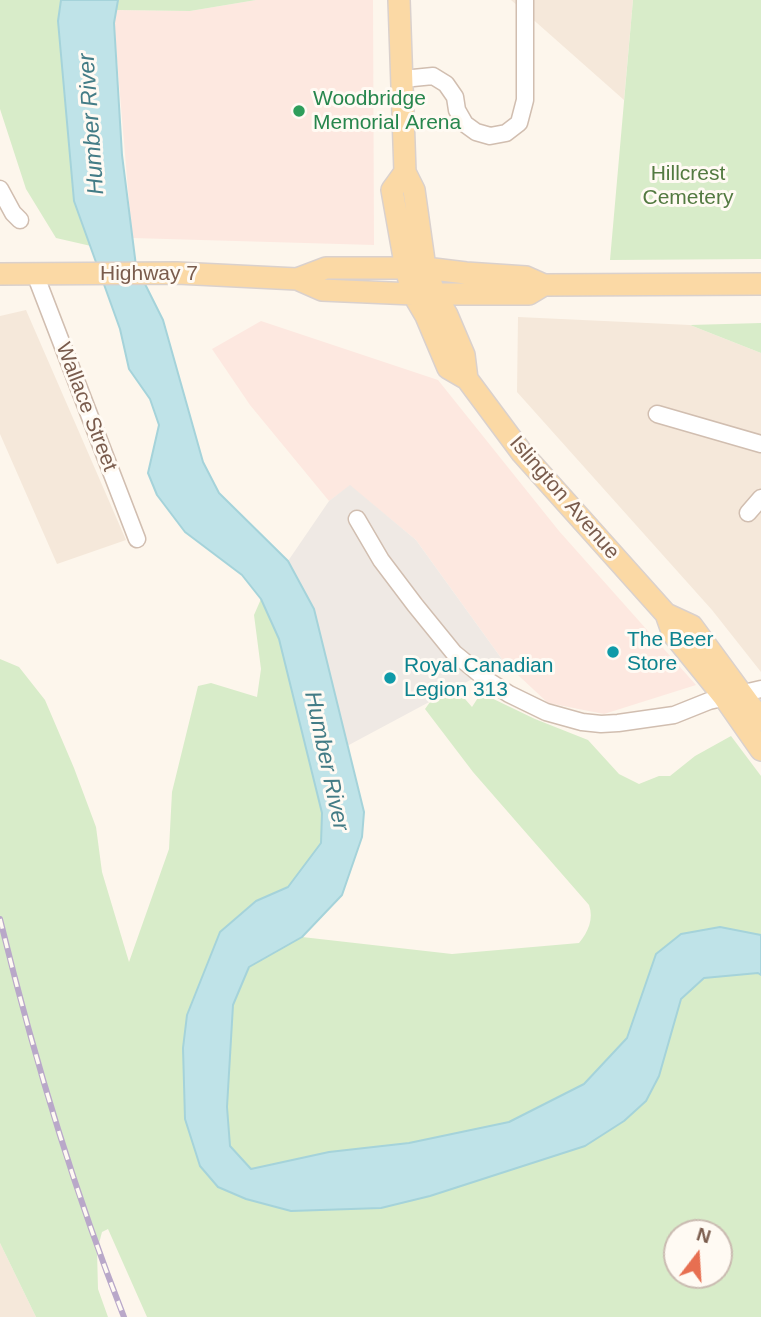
<!DOCTYPE html>
<html>
<head>
<meta charset="utf-8">
<style>
  body { margin:0 }
  #map { position:relative; width:761px; height:1317px; overflow:hidden; background:#fdf6ec; font-family:Arial,sans-serif }
  canvas { display:block }
  .north { position:absolute; left:663px; top:1219px; width:70px; height:70px; box-sizing:border-box; background:#fffaf3; border:2px solid #cabbb1; border-radius:50%; rotate:17deg; font-size:19px; font-weight:700; line-height:28px; text-align:center; color:#7a5c4d }
  .north::after { content:''; display:block; margin:auto; width:24px; height:32px; background:#e76f51; clip-path:polygon(50% 0,100% 100%,50% 72%,0 100%) }
</style>
</head>
<body>
<div id="map">
<canvas width="761" height="1317"></canvas>
<div class="north">N</div>
</div>
<script>
const context = document.querySelector('canvas').getContext('2d');
context.lineJoin = 'round';
function fillPath(path, color) {
  context.fillStyle = color;
  context.fill(path, 'evenodd');
}
function stroke(path, color, width, dash) {
  context.strokeStyle = color;
  context.lineWidth = width;
  context.lineCap = dash ? 'butt' : 'round';
  context.setLineDash(dash || []);
  context.stroke(path);
}
function drawText(font, color, halo, rows, align = 'center') {
  context.font = font + ' Arial,sans-serif';
  context.lineWidth = 6;
  context.setLineDash([]);
  context.textBaseline = 'middle';
  context.strokeStyle = halo;
  context.fillStyle = color;
  for (const [text, x, y, turn = 0] of rows) {
    context.save();
    context.translate(x, y);
    context.rotate((+turn || 0) * Math.PI / 180);
    context.textAlign = isNaN(turn) ? turn : align;
    if (halo) context.strokeText(text, 0, 0);
    context.fillText(text, 0, 0);
    context.restore();
  }
}
fillPath(new Path2D(`
  M511 0H633L624 100Z
  M26 310 126 540 57 564 0 434V316Z
  M518 317 690 325 761 353V672L712 610 517 392Z
  M0 1243 36 1317H0Z`), '#f5e8da');
fillPath(new Path2D(`
  M256 0H373L374 245 132 238 114 23 116 10 190 11Z
  M261 321 438 380 559 531 696 685 604 714 548 703 504 662 416 540 350 486 329 501 250 405 212 349Z`), '#fde8e0');
fillPath(new Path2D(`
  M350 485 416 540 504 662 347 746 314 609 288 561 329 501Z`), '#efe9e4');
fillPath(new Path2D(`
  M0 0H61L58 21 74 201 91 246 56 238 26 189 0 109Z
  M118 0H256L190 11 116 10Z
  M633 0H761V259L610 260Z
  M761 323V353L690 325Z
  M261 599 279 639 322 813 321 843 288 887 256 901 185 1119 291 1211 659 1076 681 999 704 978 758 973 761 975V1317H147L108 1229 102 1232 97 1251 98 1289 108 1317H36L0 1243V659L19 667 45 700 74 768 96 827 102 872 129 962 169 849 172 792 198 686 211 683 257 697 261 669 254 615ZM677 1233H719V1275H677Z
  M443 684H452L472 707 481 693 535 719 588 740 619 774 639 784 659 776H670L695 756 731 736 761 776V935L720 927 681 934 656 954 627 1038 584 1084 509 1122 409 1143 329 1152 251 1169 230 1146 227 1107 233 1005 249 967 302 937 452 954 579 943C588 932 594 919 589 905L473 772 425 709Z`), '#d8ecc9');
const water = new Path2D(`
  M61 0H118L114 23 122 155 136 266 163 320 203 462 219 493 288 561 314 609 364 812 362 837 342 895 302 937 249 967 233 1005 227 1107 230 1146 251 1169 329 1152 409 1143 509 1122 584 1084 627 1038 656 954 681 934 720 927 761 935V975L758 973 704 978 681 999 659 1076 646 1101 624 1121 585 1146 430 1196 381 1208 291 1211 246 1199 218 1187 200 1166 185 1119 183 1048 187 1015 220 932 256 901 288 887 321 843 322 813 279 639 261 599 242 575 185 532 157 495 148 473 159 425 150 399 129 369 120 329 74 201 58 21Z`);
fillPath(water, '#bfe3e8');
stroke(water, '#a5d3da', 2);
const minor = new Path2D(`
  M403 79 433 76 446 84 455 97 457 110 465 124 476 132 490 136 506 133 519 123 525 100V0
  M0 189 13 213 20 220
  M35 274 137 539
  M657 414 761 444
  M748 513 761 498
  M357 519 381 560 415 605 454 653 487 680 509 694 546 712 582 722 601 724 618 723 674 715 709 701 761 689`);
const major = new Path2D(`
  M399 0 405 172 414 190 425 268 435 294 447 315 464 355 467 379
  M405 172 392 190 406 269 413 294 426 316 448 368 467 379 522 453 666 614 673 634 724 697 761 750
  M0 274 177 273 297 279 322 290 413 294H529L544 285
  M297 279 326 268H425L466 273 526 277 544 285 761 284
  M666 614 692 626 761 720`);
stroke(minor, '#d1beb0', 19);
stroke(major, '#dad1cd', 24);
stroke(minor, '#fff', 16);
stroke(major, '#fbd9a5', 21);
const rail = new Path2D(`
  M0 919C33 1054 73 1188 124 1317`);
stroke(rail, '#b9a8c9', 6);
stroke(rail, '#fffaf3', 3.5, [10]);
for (const [x, y, r, color] of [
  [299,111,7,"#2e9e5b"],
  [613,652,7,"#0f9aa8"],
  [390,678,7,"#0f9aa8"]
]) {
  const dot = new Path2D();
  dot.arc(x, y, r, 0, 2 * Math.PI);
  context.fillStyle = color;
  context.fill(dot);
  stroke(dot, '#fffaf3', 2.5);
}
drawText('21px', '#27864d', '#fffaf3', [
  ["Woodbridge",313,99],
  ["Memorial Arena",313,123]
], 'left');
drawText('21px', '#537a41', '#fffaf3', [
  ["Hillcrest",688,174],
  ["Cemetery",688,198]
]);
drawText('21px', '#7a5c4d', '#fffaf3', [
  ["Highway 7",149,274],
  ["Wallace Street",86,407,69],
  ["Islington Avenue",564,498,49]
]);
drawText('21px', '#0d838f', '#fffaf3', [
  ["The Beer",627,640],
  ["Store",627,664],
  ["Royal Canadian",404,666],
  ["Legion 313",404,690]
], 'left');
drawText('italic 23px', '#437c86', '#fffaf3', [
  ["Humber River",92,124,-94],
  ["Humber River",326,761,78]
]);
</script>
</body>
</html>
